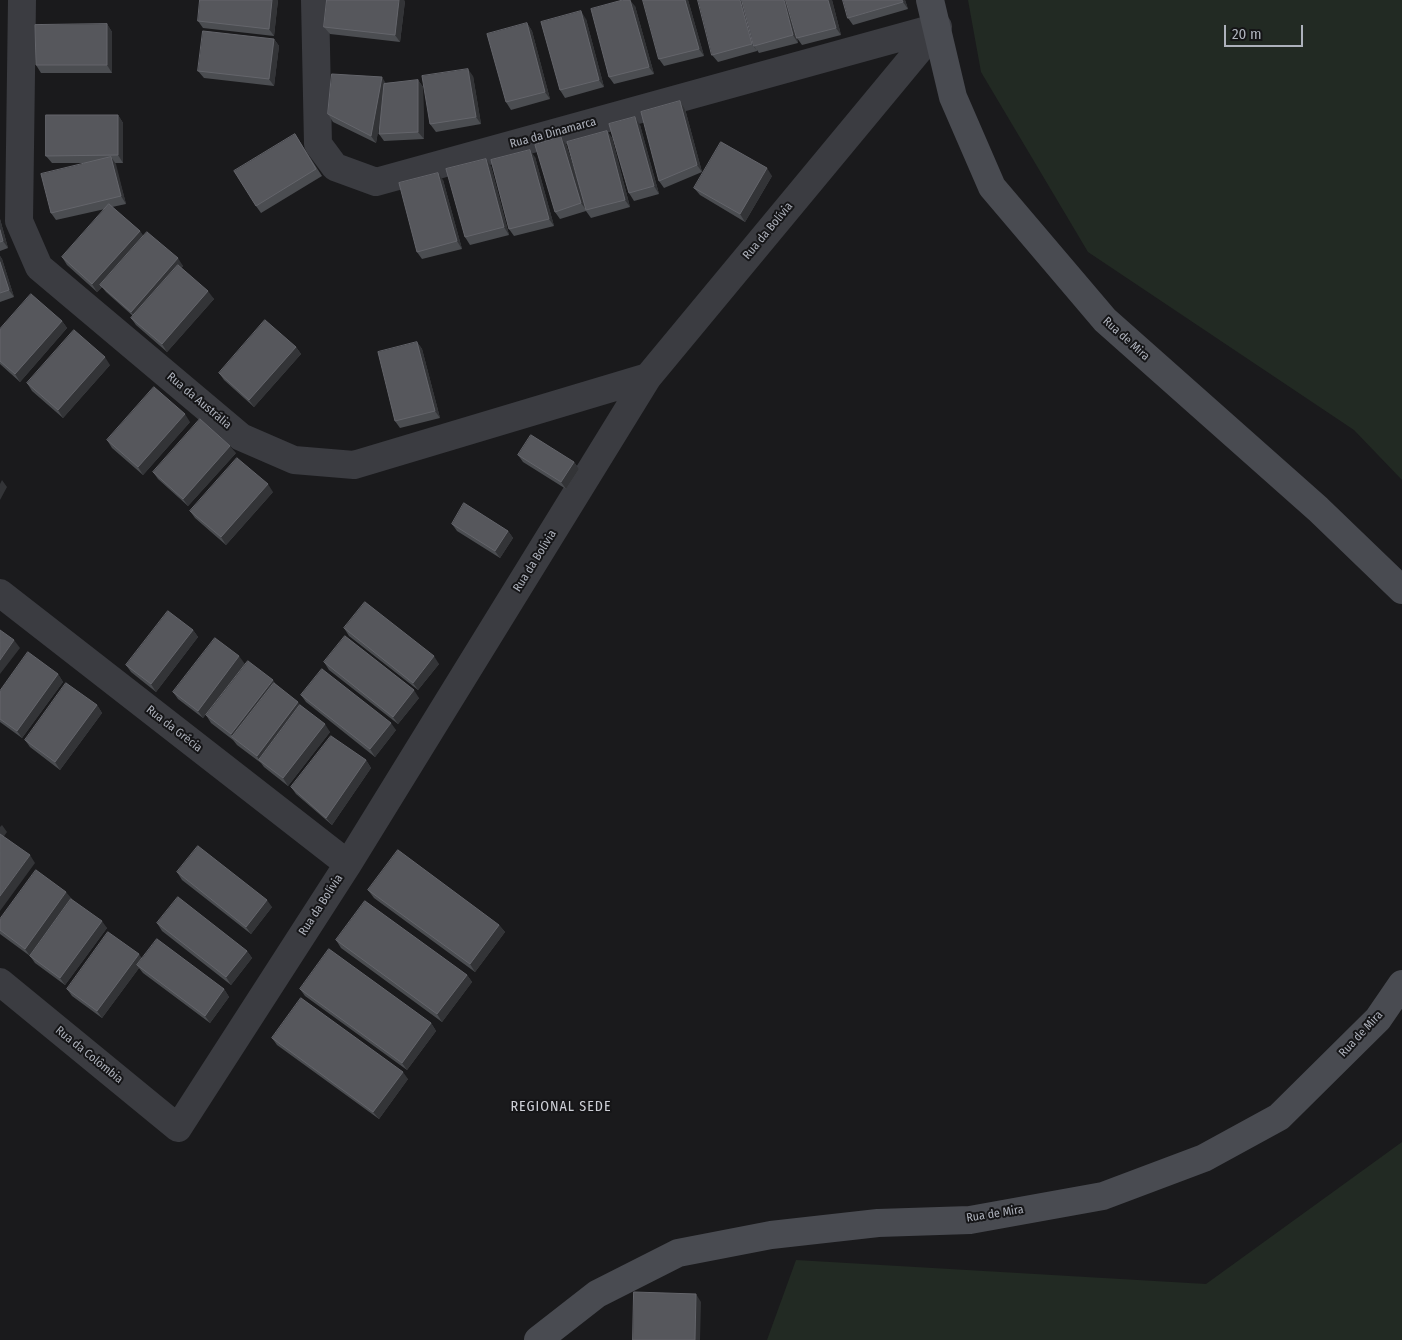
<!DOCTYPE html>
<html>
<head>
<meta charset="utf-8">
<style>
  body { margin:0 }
  #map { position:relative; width:1402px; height:1340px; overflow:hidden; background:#1a1a1c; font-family:"Fira Sans Condensed",sans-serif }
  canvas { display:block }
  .scale { position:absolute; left:1224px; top:25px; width:79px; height:22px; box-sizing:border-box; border:2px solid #adb1bb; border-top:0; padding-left:6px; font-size:15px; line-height:18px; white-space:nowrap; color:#adb1bb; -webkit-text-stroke:4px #151517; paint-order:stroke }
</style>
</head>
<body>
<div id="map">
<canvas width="1402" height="1340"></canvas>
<div class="scale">20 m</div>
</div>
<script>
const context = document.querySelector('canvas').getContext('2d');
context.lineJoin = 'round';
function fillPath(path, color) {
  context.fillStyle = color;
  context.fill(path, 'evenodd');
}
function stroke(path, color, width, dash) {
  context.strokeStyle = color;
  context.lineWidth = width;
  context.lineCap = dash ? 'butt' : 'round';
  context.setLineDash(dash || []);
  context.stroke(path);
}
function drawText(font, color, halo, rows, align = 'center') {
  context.font = font + ' "Fira Sans Condensed",sans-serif';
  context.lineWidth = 4;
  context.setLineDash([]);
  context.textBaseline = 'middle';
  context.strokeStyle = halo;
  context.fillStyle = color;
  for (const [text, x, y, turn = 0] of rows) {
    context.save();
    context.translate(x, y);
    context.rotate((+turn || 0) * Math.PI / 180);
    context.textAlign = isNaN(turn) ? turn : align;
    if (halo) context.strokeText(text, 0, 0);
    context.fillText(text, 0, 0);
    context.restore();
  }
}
fillPath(new Path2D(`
  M968 0H1402V480L1354 430 1088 252 981 72Z
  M1402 1142V1340H767L796 1260 1206 1284Z`), '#222a23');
stroke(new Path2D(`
  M22 0 19 221 39 267 241 437 294 460 354 465 648 377
  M315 0 318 144 335 167 376 182 938 27
  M0 593 348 864
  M0 982 178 1128 348 864 648 377 938 27`), '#3b3c41', 28);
stroke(new Path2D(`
  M930 0 953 97 992 187 1105 320 1318 509 1402 590
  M538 1340 597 1294 678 1253 771 1235 878 1223 970 1220 1103 1196 1204 1158 1279 1117 1378 1019 1402 984`), '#494b51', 28);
fillPath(new Path2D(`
  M278 0 274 36 203 28 198 21Z
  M643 0H688L704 56 664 66 659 59Z
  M832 0 841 35 802 45 797 38 798 43 759 53 757 50V51L718 62 712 55Z
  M905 0 908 9 853 25 848 18Z
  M405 1 400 42 330 34 324 27Z
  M635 6 654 74 614 84 609 77Z
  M586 19 604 87 565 98 560 90Z
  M527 23 532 31 550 99 511 110 506 102Z
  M107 24 112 32V73H41L36 65Z
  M274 39 279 46 274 86 204 78 198 71Z
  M473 76 481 124 436 132 430 124Z
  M418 80 423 87 424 139 384 141 379 134 380 119 376 143 333 122 328 114 386 83Z
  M680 101 685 109 702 172 664 188 659 181Z
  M118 115 123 123V163H115L126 204 112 207 140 231 143 236 183 266 181 268 214 299 167 352 136 325 131 318 133 316 106 292 102 287 97 292 67 265 62 257 105 209 56 220 51 213 84 163H52L46 156Z
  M640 125 659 194 634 201 629 193Z
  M607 131 612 138 630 207 591 218 586 211 560 219 555 212 561 137 566 144 583 198Z
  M295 134 322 176 261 213 256 206Z
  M535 157 554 226 514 236 509 229Z
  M491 166 509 235 470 245 465 237Z
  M772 176 745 222 700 195 694 188Z
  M443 180 462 249 422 259 417 252Z
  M0 219 8 248 0 251Z
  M0 256 2 259 14 297 0 302Z
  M62 321 67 328 20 382 0 364V329Z
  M417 342 422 349 440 418 400 428 395 421Z
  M296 347 301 354 254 407 224 380 219 373Z
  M110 365 63 418 32 391 27 383Z
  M190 422 143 475 112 448 107 440Z
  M236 453 188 506 158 479 153 472Z
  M518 455 574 462 579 469 566 489 523 462Z
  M273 492 226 545 195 518 190 511Z
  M452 524 508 531 513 538 500 558 457 531Z
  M344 628 439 664 418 690 349 636Z
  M193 630 198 637 156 692 131 672 126 665Z
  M324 662 419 698 398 724 329 670Z
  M245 664 203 718 178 699 173 692Z
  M58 674 63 682 22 738 0 722V691Z
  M275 684 330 732 288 786 264 767 261 763 237 745 233 740 211 723 206 715Z
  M301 695 396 730 375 757 306 702Z
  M97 705 102 713 60 770 30 747 25 740Z
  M366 760 371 768 332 825 296 794 291 787Z
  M177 872 272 907 251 934 182 880Z
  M368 890 499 925 505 932 475 972 374 898Z
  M71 899 107 928 65 985 35 963 30 956 0 934V919Z
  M157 923 247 951 252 958 231 985 162 931Z
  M336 940 467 975 472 982 442 1022 341 948Z
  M142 959 224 989 229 997 210 1023 143 973 139 968 102 1018 72 996 67 989Z
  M300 989 431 1023 436 1031 407 1070 305 996Z
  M272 1038 408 1079 379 1119 277 1045Z`), '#4b4d51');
fillPath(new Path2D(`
  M272 0H278L274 36 269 29Z
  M399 0H404L405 1 400 42 395 35Z
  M630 0 635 6 654 74 649 67Z
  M685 0H688L704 56 699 49Z
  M740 0H743L754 46 757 51 752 44Z
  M784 0H787L798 43 793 35Z
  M828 0H832L841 35 836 28Z
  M902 0H905L908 9 903 2Z
  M581 11 586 19 604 87 599 80Z
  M527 23 532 31 550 99 545 92Z
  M107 24 112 32V73L107 65Z
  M274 39 279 46 274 86 269 79Z
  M468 69 473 76 481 124 476 117Z
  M382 77 387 85 376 143 371 136Z
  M418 80 423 87 424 139 418 132Z
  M680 101 685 109 702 172 697 165Z
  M118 115 123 123V163L118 155Z
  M635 117 640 125 659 194 654 186Z
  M607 131 612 138 630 207 625 200Z
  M561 137 566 144 587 211 581 203Z
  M530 150 535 157 554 226 549 219Z
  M111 157 116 164 126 204 121 196Z
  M486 159 491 166 509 235 504 227Z
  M767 168 772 176 745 222 740 214Z
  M438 173 443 180 462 249 457 241Z
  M0 219 8 248 3 241 0 230Z
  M140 231 145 238 100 285 102 287 97 292 92 284Z
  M0 256 2 259 14 297 9 290 0 262Z
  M178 258 183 266 136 319 131 312Z
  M208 291 214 299 167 352 162 344Z
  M62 321 67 328 20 382 15 374Z
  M417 342 422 349 440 418 435 411Z
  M296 347 301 354 254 407 249 400Z
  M105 357 110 365 63 418 58 410Z
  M185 414 190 422 143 475 138 467Z
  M230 446 236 453 188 506 183 499Z
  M574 462 579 469 566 489 561 482Z
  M2 480 7 487 0 500V484Z
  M268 484 273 492 226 545 221 537Z
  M508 531 513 538 500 558 495 551Z
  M193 630 198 637 156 692 151 684Z
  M14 640 20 648 0 674V660Z
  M239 656 245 664 203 718 198 711Z
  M434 656 439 664 418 690 413 683Z
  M58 674 63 682 22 738 17 731Z
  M273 680 278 688 234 739 231 734Z
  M414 690 419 698 398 724 393 717Z
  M298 702 304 709 259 760 257 756Z
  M97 705 102 713 60 770 55 762Z
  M391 723 396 730 375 757 370 749Z
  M325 724 330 732 288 786 283 778Z
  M366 760 371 768 332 825 326 818Z
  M2 825 7 832 0 842V827Z
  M30 855 35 863 0 911V896Z
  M66 892 72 899 30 956 25 949Z
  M267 900 272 907 251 934 246 927Z
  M102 921 107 928 65 985 60 978Z
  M499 925 505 932 475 972 470 964Z
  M247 951 252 958 231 985 226 977Z
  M139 954 144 961 137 965 139 968 102 1018 97 1011Z
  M467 975 472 982 442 1022 437 1014Z
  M224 989 229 997 210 1023 205 1016Z
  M431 1023 436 1031 407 1070 402 1063Z
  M403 1072 408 1079 379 1119 373 1112Z
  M696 1294 701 1302 700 1340H695Z`), '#333437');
const building = new Path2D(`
  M200 0H272L269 29 198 21Z
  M327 0H399L395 35 324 27Z
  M623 0H630L649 67 609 77 591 9Z
  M643 0H685L699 49 659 59Z
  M698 0H740L752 44 712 55Z
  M742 0H784L793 35 754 46Z
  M786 0H828L836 28 797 38Z
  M843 0H902L903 2 848 18Z
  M581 11 599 80 560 90 541 22Z
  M527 23 545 92 506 102 487 34Z
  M107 24V65H36L35 25Z
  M203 31 274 39 269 79 198 71Z
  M468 69 476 117 430 124 422 76Z
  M332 74 382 77 371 136 328 114Z
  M418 80V132L379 134 384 84Z
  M680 101 697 165 659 181 641 112Z
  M46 115H118V155L46 156Z
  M635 117 654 186 629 193 609 124Z
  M607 131 625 200 586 210 567 142Z
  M295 134 316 169 256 206 234 171Z
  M561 137 581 203 555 212 535 145Z
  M721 142 767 168 740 214 694 188Z
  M530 150 549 219 509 229 491 160Z
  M111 157 121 196 51 213 41 174Z
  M486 159 504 227 465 237 446 169Z
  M438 173 457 241 417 252 399 183Z
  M109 204 140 231 92 284 62 257Z
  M0 230 3 241 0 242Z
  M147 232 178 258 131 312 100 285Z
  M0 262 9 290 0 293Z
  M178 265 208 291 162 344 131 318Z
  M31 294 62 321 15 374 0 361V329Z
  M265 320 296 347 249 400 219 373Z
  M74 330 105 357 58 410 27 383Z
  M417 342 435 411 395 421 378 352Z
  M154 387 185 414 138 467 107 440Z
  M200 419 230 446 183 499 153 472Z
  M531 435 574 462 561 482 518 455Z
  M237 458 268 484 221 537 190 511Z
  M464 503 508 531 495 551 452 524Z
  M365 602 434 656 413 683 344 628Z
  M168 611 193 630 151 684 126 665Z
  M0 630 14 640 0 660Z
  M345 636 414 690 393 717 324 662Z
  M215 638 239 656 198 711 173 692Z
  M28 652 58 674 17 731 0 719V691Z
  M248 661 273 680 231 734 206 715Z
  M322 669 391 723 370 749 301 695Z
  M66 683 97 705 55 762 25 740Z
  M274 683 298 702 257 756 232 737Z
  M300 705 325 724 283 778 259 760Z
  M331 736 366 760 326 818 291 787Z
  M0 834 30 855 0 896Z
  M198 846 267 900 246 927 177 872Z
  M398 850 499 925 470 964 368 890Z
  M36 870 66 892 25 949 0 930V919Z
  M178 897 247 951 226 977 157 923Z
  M71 899 102 921 60 978 30 956Z
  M365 901 467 975 437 1014 336 940Z
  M108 932 139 954 97 1011 67 989Z
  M157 939 224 989 205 1016 137 965Z
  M329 949 431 1023 402 1063 300 989Z
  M301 998 403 1072 373 1112 272 1038Z
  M634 1292 696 1294 695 1340H633Z`);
fillPath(building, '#56575c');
stroke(building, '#64656b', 1);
drawText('12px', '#adb1bb', '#151517', [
  ["Rua da Dinamarca",553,133,-15],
  ["Rua da Bolívia",768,231,-50],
  ["Rua de Mira",1126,339,42],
  ["Rua da Austrália",199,401,40],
  ["Rua da Bolívia",535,561,-58],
  ["Rua da Grécia",174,729,38],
  ["Rua da Bolívia",321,905,-57],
  ["Rua de Mira",1361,1034,-47],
  ["Rua da Colômbia",89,1055,39],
  ["Rua de Mira",995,1214,-9]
]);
context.letterSpacing = '1px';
drawText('14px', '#ced0d7', '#151517', [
  ["REGIONAL SEDE",561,1107]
]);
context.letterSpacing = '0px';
</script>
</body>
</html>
